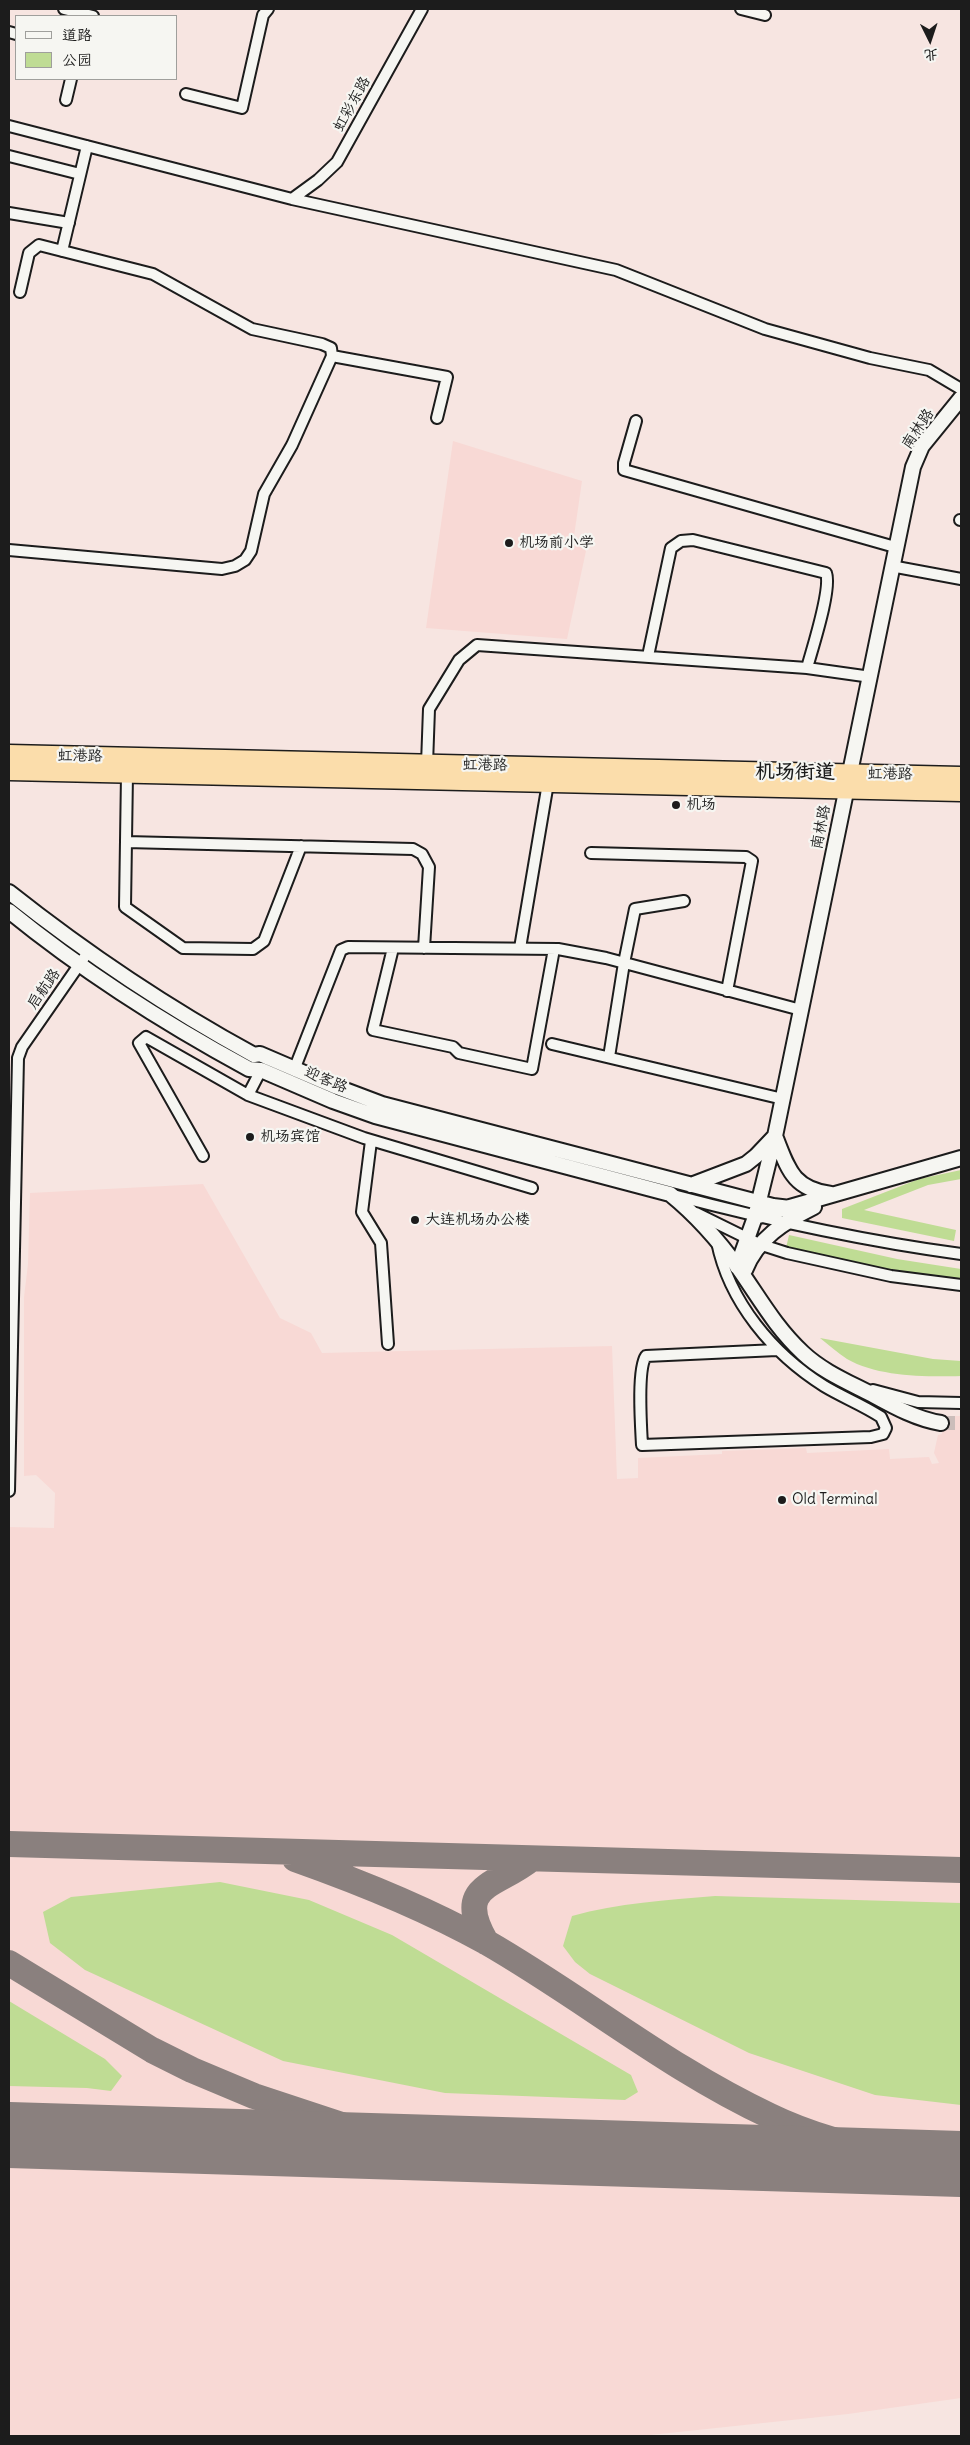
<!DOCTYPE html>
<html>
<head>
<meta charset="utf-8">
<style>
  body { margin:0 }
  #map { position:relative; width:970px; height:2445px; overflow:hidden; background:#f7e5e1; font-family:Delius,"LXGW WenKai TC",sans-serif }
  canvas { display:block }
  .frame { position:absolute; inset:0; border:10px solid #1c1c1c; pointer-events:none }
  .legend { position:absolute; left:15px; top:15px; width:162px; height:65px; box-sizing:border-box; background:#f6f6f2; border:1px solid #9f9f9c; margin:0; padding:6px 9px; list-style:none; font-size:15px; color:#1c1c1c }
  .legend li { display:flex; align-items:center; gap:10px; height:25px }
  .legend b { width:25px; border:1px solid #9f9f9c }
  .north { position:absolute; left:905px; top:15px; width:50px; height:50px; -webkit-text-stroke:4px #f6f6f2; paint-order:stroke; rotate:176deg; font-size:14px; font-weight:700; line-height:20px; text-align:center; color:#1c1c1c }
  .north::after { content:''; display:block; margin:auto; width:18px; height:22px; background:#1c1c1c; clip-path:polygon(50% 0,100% 100%,50% 72%,0 100%) }
</style>
</head>
<body>
<div id="map">
<canvas width="970" height="2445"></canvas>
<div class="frame"></div>
<ul class="legend">
<li><b style="height:6px;background:#f6f6f2"></b>道路</li>
<li><b style="height:14px;background:#bfdc94"></b>公园</li>
</ul>
<div class="north">北</div>
</div>
<script>
const context = document.querySelector('canvas').getContext('2d');
context.lineJoin = 'round';
function fillPath(path, color) {
  context.fillStyle = color;
  context.fill(path, 'evenodd');
}
function stroke(path, color, width, dash) {
  context.strokeStyle = color;
  context.lineWidth = width;
  context.lineCap = dash ? 'butt' : 'round';
  context.setLineDash(dash || []);
  context.stroke(path);
}
function drawText(font, color, halo, rows, align = 'center') {
  context.font = font + ' Delius,"LXGW WenKai TC",sans-serif';
  context.lineWidth = 4.5;
  context.setLineDash([]);
  context.textBaseline = 'middle';
  context.strokeStyle = halo;
  context.fillStyle = color;
  for (const [text, x, y, turn = 0] of rows) {
    context.save();
    context.translate(x, y);
    context.rotate((+turn || 0) * Math.PI / 180);
    context.textAlign = isNaN(turn) ? turn : align;
    if (halo) context.strokeText(text, 0, 0);
    context.fillText(text, 0, 0);
    context.restore();
  }
}
fillPath(new Path2D(`
  M453 441 582 481 574 536 586 551 567 639 426 628Z
  M203 1184 280 1318 311 1333 322 1353 612 1346 617 1479 638 1478V1458L722 1454V1451L806 1448 807 1453 889 1449 890 1459 929 1457 932 1464 939 1463 934 1453 938 1435 942 1434 941 1416H961V2398L848 2414 641 2436H9V1527L54 1528 55 1493 36 1475 24 1476V1297L28 1264 30 1193Z`), '#f8d9d5');
fillPath(new Path2D(`
  M961 1170V1179L928 1185 864 1210 956 1230 954 1241 842 1218V1209L919 1179Z
  M789 1235 897 1259 961 1269V1280L882 1268 786 1248Z
  M820 1338 933 1359 961 1361V1376C927 1377 878 1377 847 1359 838 1353 829 1345 820 1338Z
  M220 1882 309 1900 392 1935 631 2075 638 2092 625 2100 445 2093 283 2061 85 1970 50 1943 43 1912 71 1897Z
  M715 1896 961 1903V2105L875 2095 749 2053 590 1974 575 1962 563 1946 572 1916C618 1903 667 1900 715 1896Z
  M9 2001 105 2059 122 2076 111 2091 87 2088 9 2086Z`), '#bfdc94');
stroke(new Path2D(`
  M9 1844 961 1870
  M295 1859C360 1882 425 1908 486 1942 582 1997 669 2069 770 2116 817 2139 870 2150 921 2163
  M486 1942C453 1884 496 1887 531 1859
  M9 1963 152 2050 192 2070 254 2096 369 2134 440 2145 516 2151`), '#8a807e', 26);
stroke(new Path2D(`
  M9 2135 961 2164`), '#8a807e', 66);
stroke(new Path2D(`
  M941 1423H961`), '#cbbdba', 14, [14, 7]);
const street = new Path2D(`
  M64 9 93 16
  M741 9 765 15
  M9 32 16 34
  M186 94 242 108 263 15 268 9
  M66 100 71 79
  M9 126 292 199 616 270 765 329 870 358 929 370 961 389
  M9 156 80 174
  M292 199 318 180 337 162 422 9
  M9 213 69 223
  M62 251 87 146
  M332 356 447 377 437 418
  M636 421 624 463V470L895 547
  M960 520H961
  M9 550 222 569 235 566 245 560 251 551 264 494 292 445 332 356 331 348 322 344 252 329 153 274 39 245 29 253 20 292
  M891 566 961 579
  M648 656 671 548 681 541 693 540 826 573C832 589 812 649 807 668
  M427 764 429 709 459 660 477 645 807 668 871 677
  M127 774 125 907 183 948 253 949 264 941 301 846
  M126 842 413 849 422 854 429 867 424 948
  M591 853 746 857 752 861 727 991
  M393 948 373 1030 453 1047 459 1053 532 1069 554 949
  M520 948 548 783
  M552 1044 783 1099
  M609 1057 624 963 635 909 684 901
  M294 1070 341 950 348 947 558 949 606 958 801 1010
  M248 1095 261 1070
  M371 1141 362 1212 381 1243 388 1344
  M203 1156 139 1043 146 1037 248 1095 364 1138 532 1188
  M673 1195C768 1220 864 1241 961 1254
  M696 1213 759 1244 787 1253 891 1276 961 1285
  M717 1242C729 1302 773 1354 824 1386 842 1397 863 1405 881 1417L886 1428 883 1434 871 1437 642 1445C641 1426 637 1369 646 1356L777 1350
  M873 1390 918 1402 961 1403
  M9 1491 18 1058 22 1047 88 952`);
const secondary = new Path2D(`
  M9 892C86 953 168 1008 254 1055L260 1054 337 1087 382 1104 773 1206 790 1208
  M9 911C84 972 164 1023 249 1069L261 1070 333 1101 375 1116 670 1194C696 1215 719 1241 739 1269 760 1299 776 1328 803 1353 822 1371 848 1382 871 1394 893 1406 916 1419 941 1423
  M691 1185 746 1164 756 1156 775 1136C788 1168 792 1189 831 1194
  M755 1217 775 1136 913 467 922 446 961 398
  M737 1267 755 1217 961 1158
  M745 1270C758 1238 784 1222 814 1207`);
const highway = new Path2D(`
  M9 754 961 776
  M9 771 961 792`);
stroke(street, '#1c1c1c', 14);
stroke(secondary, '#1c1c1c', 18);
stroke(highway, '#1c1c1c', 21);
stroke(street, '#f6f6f2', 10);
stroke(secondary, '#f6f6f2', 14);
stroke(highway, '#fbddab', 18);
for (const [x, y, r, color] of [
  [509,543,5,"#1c1c1c"],
  [676,805,5,"#1c1c1c"],
  [250,1137,5,"#1c1c1c"],
  [415,1220,5,"#1c1c1c"],
  [782,1500,5,"#1c1c1c"]
]) {
  const dot = new Path2D();
  dot.arc(x, y, r, 0, 2 * Math.PI);
  context.fillStyle = color;
  context.fill(dot);
  stroke(dot, '#f6f6f2', 2);
}
drawText('15px', '#1c1c1c', '#f6f6f2', [
  ["虹彩东路",352,104,-61],
  ["南林路",918,429,-56],
  ["虹港路",80,756,1],
  ["虹港路",485,765,1],
  ["虹港路",890,774,1],
  ["南林路",821,827,-79],
  ["启航路",44,989,-55],
  ["迎客路",326,1080,23]
]);
drawText('15px', '#1c1c1c', '#f6f6f2', [
  ["机场前小学",519,543],
  ["机场",686,805],
  ["机场宾馆",260,1137],
  ["大连机场办公楼",425,1220],
  ["Old Terminal",792,1500]
], 'left');
drawText('bold 20px', '#1c1c1c', '#f6f6f2', [
  ["机场街道",795,772]
]);
</script>
</body>
</html>
